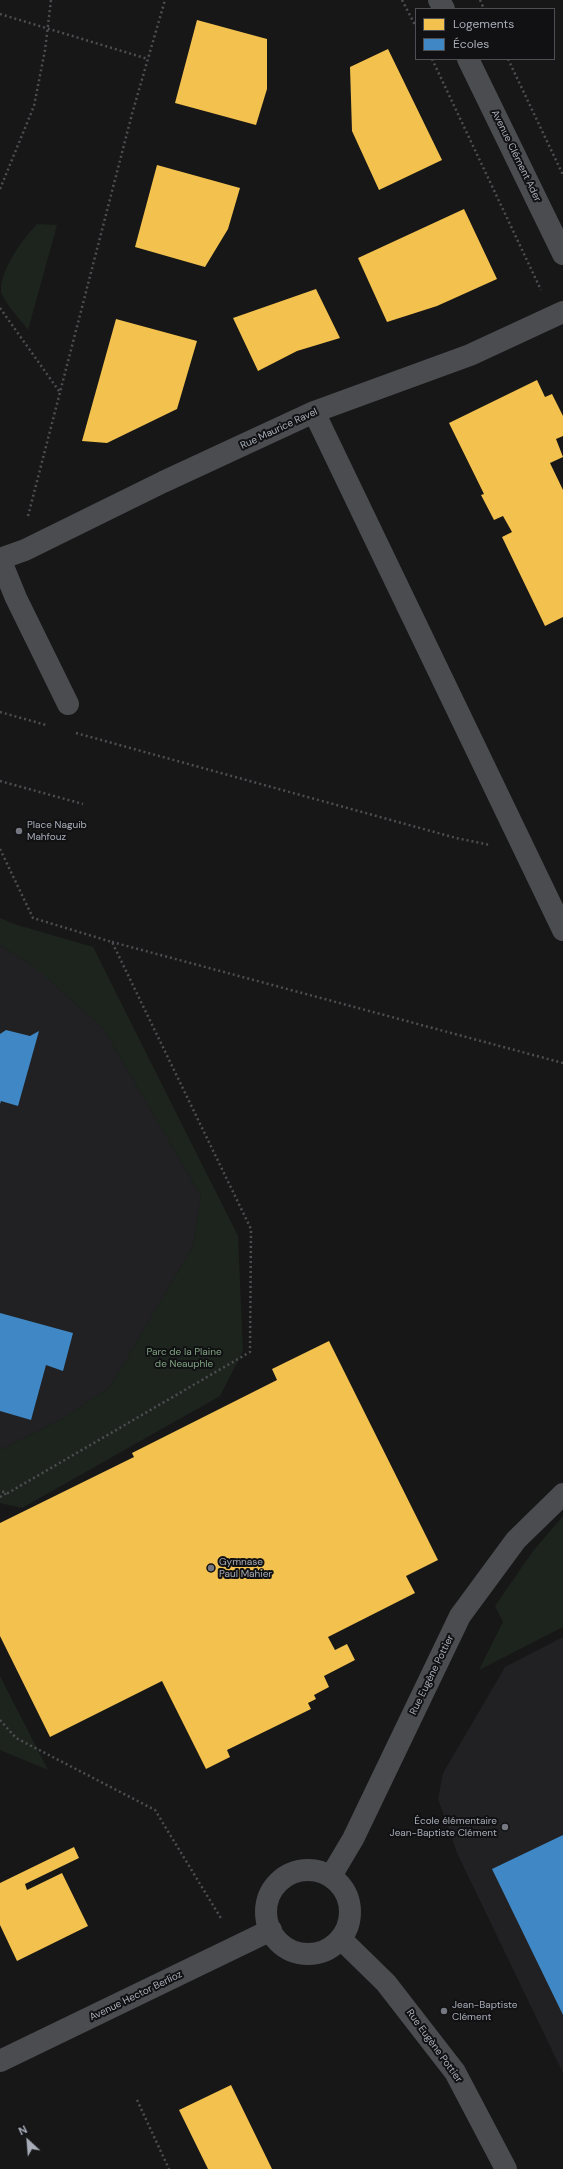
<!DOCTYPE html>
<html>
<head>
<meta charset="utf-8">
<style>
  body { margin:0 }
  #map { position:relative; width:563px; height:2169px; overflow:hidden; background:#171717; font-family:"DM Sans",sans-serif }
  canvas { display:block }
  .legend { position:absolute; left:415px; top:8px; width:140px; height:52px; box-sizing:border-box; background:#111113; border:1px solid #4d4f55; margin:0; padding:5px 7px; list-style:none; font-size:12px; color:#a8adb8 }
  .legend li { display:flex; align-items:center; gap:8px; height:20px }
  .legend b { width:20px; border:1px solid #4d4f55 }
  .north { position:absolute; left:8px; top:2121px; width:40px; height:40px; -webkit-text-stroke:3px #111113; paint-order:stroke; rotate:334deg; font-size:11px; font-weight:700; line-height:16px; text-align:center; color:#a8adb8 }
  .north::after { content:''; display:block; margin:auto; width:14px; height:18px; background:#a8adb8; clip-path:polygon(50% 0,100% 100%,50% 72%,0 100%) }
</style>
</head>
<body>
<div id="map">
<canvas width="563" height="2169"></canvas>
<ul class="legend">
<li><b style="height:11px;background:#f2c14e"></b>Logements</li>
<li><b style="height:11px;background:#3f88c5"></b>Écoles</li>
</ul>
<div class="north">N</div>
</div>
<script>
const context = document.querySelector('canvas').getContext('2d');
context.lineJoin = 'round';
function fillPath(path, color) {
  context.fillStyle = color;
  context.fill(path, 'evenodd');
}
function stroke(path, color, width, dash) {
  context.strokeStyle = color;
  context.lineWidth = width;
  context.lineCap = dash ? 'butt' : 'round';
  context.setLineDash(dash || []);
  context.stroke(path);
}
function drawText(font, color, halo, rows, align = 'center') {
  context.font = font + ' "DM Sans",sans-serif';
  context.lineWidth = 4;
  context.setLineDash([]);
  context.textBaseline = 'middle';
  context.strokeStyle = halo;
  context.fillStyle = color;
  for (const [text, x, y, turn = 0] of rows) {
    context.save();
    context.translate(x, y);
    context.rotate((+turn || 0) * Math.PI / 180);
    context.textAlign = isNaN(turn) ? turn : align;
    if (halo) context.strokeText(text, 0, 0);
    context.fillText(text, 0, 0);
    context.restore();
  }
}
fillPath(new Path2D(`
  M0 945 32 965 103 1028 201 1196 193 1246 110 1387 65 1417 0 1450Z
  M563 1637V2073L458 1855 438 1799 443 1773 505 1667Z`), '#212123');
fillPath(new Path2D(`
  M37 224 57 225 28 330C19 318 7 306 1 292 0 269 23 239 37 224Z
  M0 918 14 924 93 947 238 1236 243 1351 220 1396 22 1508 0 1503V1450L65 1417 110 1387 193 1246 201 1196 103 1028 32 965 0 945Z
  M563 1516V1627L479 1670 503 1622 495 1606 533 1551Z
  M0 1676 48 1770 0 1750Z`), '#1d241e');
fillPath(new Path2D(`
  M197 20 267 39V89L256 125 175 103Z
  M388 49 442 160 379 190 352 131 350 67Z
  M157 165 240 188 228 229 205 267 135 247Z
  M464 209 497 279 437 306 387 322 358 258Z
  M316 289 340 338 297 351 258 371 233 318Z
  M116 319 197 341 177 409 107 443 82 441Z
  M537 380 545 397 552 394 563 416V436L556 439 563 457 550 463 563 490V617L545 626 502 537 512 532 503 516 494 520 481 495 484 494 449 423Z
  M329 1341 438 1560 406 1576 415 1593 328 1637 335 1650 347 1644 355 1660 324 1676 329 1687 314 1695 316 1699 308 1703 311 1709 227 1750 230 1757 206 1769 162 1681 50 1737 0 1636V1523L134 1457 132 1453 277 1380 272 1369Z
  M74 1847 79 1858 25 1884 27 1890 62 1873 88 1926 17 1961 0 1925V1883Z
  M231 2085 272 2169H208L179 2110Z`), '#f2c14e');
fillPath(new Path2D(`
  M6 1030 30 1036 39 1031 18 1106 1 1101 0 1104V1034Z
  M0 1313 73 1333 63 1371 46 1365 31 1420 0 1411Z
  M563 1835V2015L492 1869Z`), '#3f88c5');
stroke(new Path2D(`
  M402 0 416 27
  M480 0 484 9
  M0 14 148 59
  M432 59 541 290
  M508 59 563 175
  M0 189 34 106 45 50 51 0
  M0 308 59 391
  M28 516 132 114 165 0
  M0 712 46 725
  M76 733 456 838 490 845
  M0 781 83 804
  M0 849 33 918 112 942 251 1229 250 1352 8 1493 0 1491
  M112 942 563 1063
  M0 1497 7 1493
  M0 1720 16 1738 155 1810 222 1920
  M137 2100 169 2169`), '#4d4e52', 2.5, [2, 3]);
stroke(new Path2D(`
  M439 0 444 9
  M468 59 563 254
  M314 412 563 930
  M0 559 25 550 163 482 314 412 470 355 563 312
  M0 559 16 598 68 704
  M266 1912a42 42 0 1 1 84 0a42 42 0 1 1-84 0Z
  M331 1876 353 1839 460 1616 516 1540 563 1494
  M341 1939 386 1983 455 2072 506 2169
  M0 2061 271 1930`), '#4b4c50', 22);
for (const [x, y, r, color] of [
  [19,831,4,"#757880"],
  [211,1568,4,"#757880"],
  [505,1827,4,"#757880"],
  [444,2011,4,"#757880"]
]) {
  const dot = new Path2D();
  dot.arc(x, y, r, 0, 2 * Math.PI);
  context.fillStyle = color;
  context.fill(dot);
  stroke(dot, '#111113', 1.5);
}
drawText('10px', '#a8adb8', '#111113', [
  ["Avenue Clément Ader",516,156,64],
  ["Rue Maurice Ravel",279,429,-25],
  ["Rue Eugène Pottier",432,1675,-64],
  ["Avenue Hector Berlioz",136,1996,-26],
  ["Rue Eugène Pottier",434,2046,54]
]);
drawText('10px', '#a8adb8', '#111113', [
  ["Place Naguib",27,825],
  ["Mahfouz",27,837],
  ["Gymnase",219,1562],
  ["Paul Mahier",219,1574],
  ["École élémentaire",497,1821,"right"],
  ["Jean-Baptiste Clément",497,1833,"right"],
  ["Jean-Baptiste",452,2005],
  ["Clément",452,2017]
], 'left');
drawText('10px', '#7fa381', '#111113', [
  ["Parc de la Plaine",184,1352],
  ["de Neauphle",184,1364]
]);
</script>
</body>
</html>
